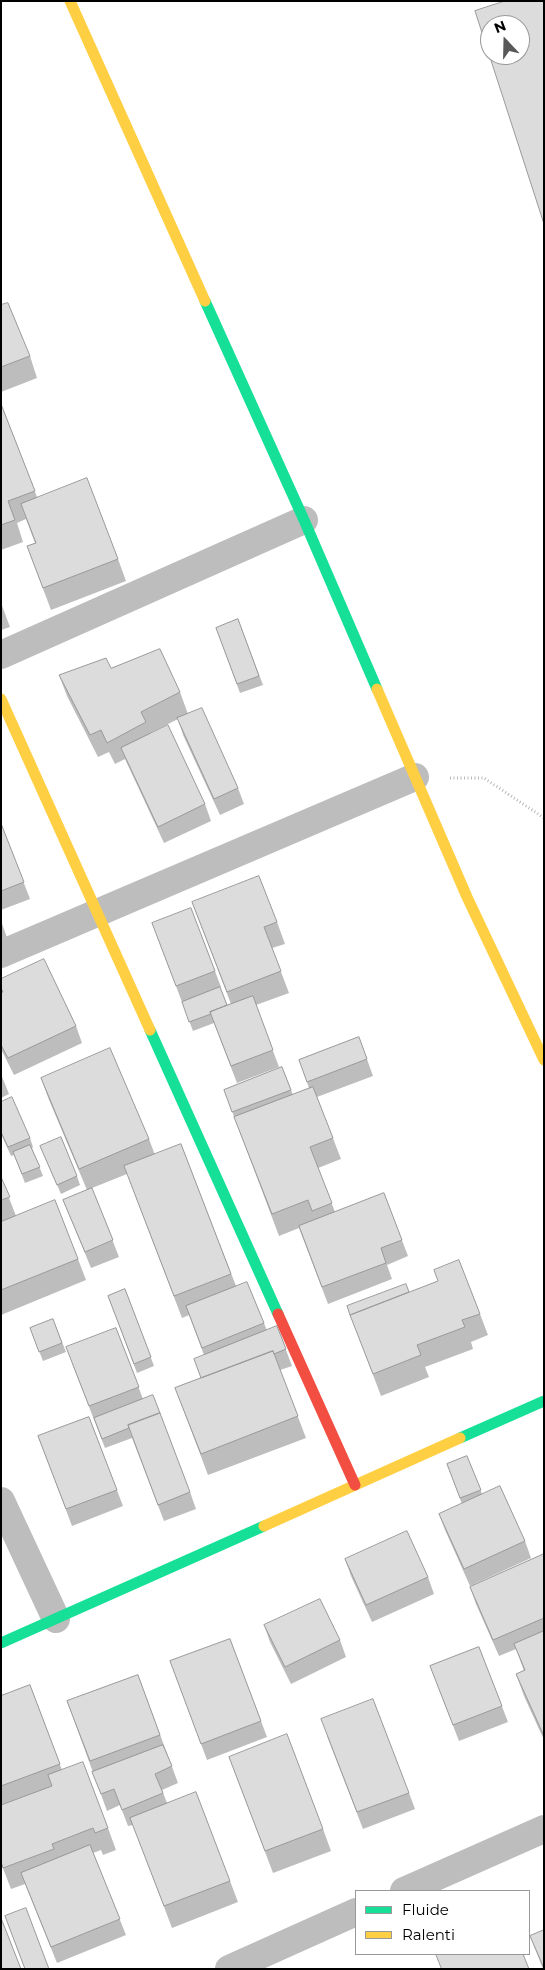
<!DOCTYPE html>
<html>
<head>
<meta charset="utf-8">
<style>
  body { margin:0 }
  #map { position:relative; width:545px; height:1970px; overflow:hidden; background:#fff; font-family:Montserrat,sans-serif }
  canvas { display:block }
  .frame { position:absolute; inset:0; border:2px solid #000; pointer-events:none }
  .legend { position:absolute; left:355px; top:1890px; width:175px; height:65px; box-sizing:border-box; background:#fff; border:1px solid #999; margin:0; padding:6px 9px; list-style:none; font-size:15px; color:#000 }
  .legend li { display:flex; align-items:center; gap:10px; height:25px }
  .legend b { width:25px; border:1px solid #999 }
  .north { position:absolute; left:480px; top:15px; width:50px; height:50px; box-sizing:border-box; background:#fff; border:1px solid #999; border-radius:50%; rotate:339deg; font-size:14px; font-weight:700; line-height:20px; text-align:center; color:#000 }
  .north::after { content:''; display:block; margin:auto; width:18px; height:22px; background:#595959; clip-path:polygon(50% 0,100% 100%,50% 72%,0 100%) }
</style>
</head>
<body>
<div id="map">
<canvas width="545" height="1970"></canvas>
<div class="frame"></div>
<ul class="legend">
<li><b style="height:6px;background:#16e098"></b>Fluide</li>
<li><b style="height:6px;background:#ffcf43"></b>Ralenti</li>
</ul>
<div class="north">N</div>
</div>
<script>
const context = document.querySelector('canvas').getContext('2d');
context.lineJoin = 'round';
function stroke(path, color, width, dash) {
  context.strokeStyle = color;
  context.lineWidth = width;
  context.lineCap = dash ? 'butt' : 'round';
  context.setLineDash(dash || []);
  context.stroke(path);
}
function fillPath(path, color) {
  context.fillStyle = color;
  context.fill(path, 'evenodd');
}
stroke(new Path2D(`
  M450 778H484L544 818`), '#b8b8b8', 3, [1, 2.5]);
stroke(new Path2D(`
  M1 655 304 520
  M1 954 415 777
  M1 1501 56 1619
  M404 1891 544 1829
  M229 1969 356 1912`), '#bdbdbd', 28);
stroke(new Path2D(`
  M205 301 304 520 377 689
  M150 1030 278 1314
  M460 1438 544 1401
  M1 1643 264 1526`), '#16e098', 11);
stroke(new Path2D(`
  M70 1 205 301
  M377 689 467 897 544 1060
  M1 699 150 1030
  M264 1526 460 1438`), '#ffcf43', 11);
stroke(new Path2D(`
  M278 1314 355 1485`), '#f24e42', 11);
fillPath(new Path2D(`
  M1 305 30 356 37 378 1 392Z
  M1 404 37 497 118 559 126 581 51 610 27 546 35 543 26 519 17 523 23 542 1 550Z
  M1 603 10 627 1 630Z
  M238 619 263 685 240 693 216 628Z
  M111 668 180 692 188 714 238 788 244 804 220 815 183 735 178 719 150 733 205 804 211 821 164 843 125 759 115 764 109 752 98 757 67 696 59 675Z
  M2 826 30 899 1 910V827Z
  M192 902 277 922 285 944 272 948 289 993 256 1005 279 1067 237 1083 214 1023 193 1031 152 923 215 971 221 987 220 988 227 1005 231 1004Z
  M1 921 9 943 1 946Z
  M1 979 76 1026 82 1043 14 1075 1 1049V993H2L1 990Z
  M359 1037 373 1076 317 1097 341 1159 318 1168 335 1212 384 1193 408 1256 387 1265 392 1279 328 1304 299 1228 279 1236 224 1090 282 1067 293 1095 309 1088 299 1060Z
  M1 1074 9 1094 1 1098Z
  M41 1078 149 1139 155 1155 181 1144 236 1286 264 1323 267 1331 277 1326 292 1366 280 1370 306 1438 208 1475 175 1388 201 1378 204 1355 189 1315 182 1318 127 1174 92 1188 119 1257 91 1268 63 1200 87 1190 49 1100Z
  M1 1102 30 1138 33 1147 32 1148 43 1176 25 1183 14 1155 11 1156 1 1134Z
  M40 1146 77 1176 80 1185 61 1194Z
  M1 1177 16 1216 78 1259 86 1280 1 1315Z
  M125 1289 154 1366 137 1373 108 1296Z
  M409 1292 480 1314 488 1335 471 1342 473 1349 425 1367 429 1377 381 1396 347 1306Z
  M53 1319 66 1352 43 1361 30 1328Z
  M116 1328 143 1399 190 1492 196 1509 164 1521 132 1438 105 1448 72 1363Z
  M89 1417 123 1506 72 1526 38 1436Z
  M467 1456 482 1494 525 1541 531 1558 470 1586 445 1530 439 1514 462 1504 447 1464Z
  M544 1554V1740L524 1696 516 1674 524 1671 516 1649 499 1656 476 1604 470 1587Z
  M345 1559 428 1577 434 1594 372 1622 351 1576Z
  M264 1625 340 1640 346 1657 291 1684 270 1642Z
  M230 1639 267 1737 207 1760 170 1661Z
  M479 1647 508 1722 459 1741 430 1666Z
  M138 1675 178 1783 162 1790 167 1803 230 1881 238 1902 172 1928 133 1825 128 1826 120 1805 107 1811 67 1701Z
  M30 1685 62 1770 108 1828 116 1850 103 1855 101 1850 93 1853 126 1935 57 1963 25 1884 11 1889 1 1863V1696Z
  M327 1736 409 1793 415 1809 363 1829Z
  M229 1757 323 1829 331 1851 273 1873Z
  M544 1930V1969H543L530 1936Z`), '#bdbdbd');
const building = new Path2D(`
  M505 1H544V224L475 11ZM490 25H520V55H490Z
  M8 303 30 356 1 367V305Z
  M1 404 35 491 8 501 15 520 1 525Z
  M87 478 118 559 43 588 27 546 36 543 21 504Z
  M238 619 259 676 237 684 216 628Z
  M160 649 180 692 141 712 146 722 107 743 101 730 90 735 59 675 106 658 111 668Z
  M202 708 238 788 214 799 177 718Z
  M168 725 205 804 158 827 121 748Z
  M2 826 24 882 1 891V827Z
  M259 876 277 922 264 927 281 971 227 992 192 902Z
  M191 908 215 971 176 986 152 923Z
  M44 959 76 1026 8 1058 1 1045V993L3 992 1 988V979Z
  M220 987 227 1005 210 1012 211 1014 189 1022 182 1002Z
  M253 996 273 1050 231 1066 210 1012Z
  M359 1037 367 1059 307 1082 299 1060Z
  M110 1048 149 1139 79 1169 41 1078Z
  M282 1067 291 1090 232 1112 224 1090Z
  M313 1087 333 1138 310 1147 332 1203 312 1211 308 1200 272 1214 234 1117Z
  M12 1097 30 1138 8 1147 1 1132V1102Z
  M61 1137 77 1176 57 1185 40 1146Z
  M181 1144 231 1274 174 1296 124 1166Z
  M30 1145 40 1167 22 1174 13 1152Z
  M1 1177 10 1197 1 1200Z
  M92 1188 113 1240 85 1252 63 1200Z
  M384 1193 402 1240 381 1248 386 1263 322 1287 299 1226Z
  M55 1200 78 1259 1 1290V1222Z
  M459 1260 480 1314 462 1320 465 1327 417 1345 421 1355 373 1374 350 1315 438 1281 434 1270Z
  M247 1282 264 1323 202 1348 186 1306Z
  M406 1284 409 1292 350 1315 347 1306Z
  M125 1289 151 1357 134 1364 108 1296Z
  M53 1319 62 1343 39 1352 30 1328Z
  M277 1326 286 1349 274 1354 273 1351 201 1378 194 1359Z
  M116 1328 139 1387 89 1406 66 1347Z
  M273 1351 298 1416 201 1454 175 1388Z
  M153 1395 160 1413 128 1425 129 1428 102 1439 94 1418Z
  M160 1413 190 1492 158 1505 128 1425Z
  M89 1417 117 1490 66 1509 38 1436Z
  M467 1456 481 1490 460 1498 447 1464Z
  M500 1486 525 1541 464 1569 439 1514Z
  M407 1531 428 1577 366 1605 345 1559Z
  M544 1554V1618L493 1640 470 1587Z
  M320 1599 340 1640 285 1667 264 1625Z
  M544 1631V1736L516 1674 525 1670 514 1644Z
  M230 1639 261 1721 201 1744 170 1661Z
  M479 1647 502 1706 453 1725 430 1666Z
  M138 1675 160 1735 90 1761 67 1701Z
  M30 1685 60 1764 1 1786V1696Z
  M373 1699 409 1793 357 1812 321 1719Z
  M287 1734 323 1829 265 1851 229 1757Z
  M163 1745 172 1766 155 1774 163 1793 122 1810 114 1789 101 1794 92 1772Z
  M83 1762 108 1828 95 1833 93 1828 52 1844 54 1849 3 1868 1 1862V1805L52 1786 48 1775Z
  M196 1792 230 1881 164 1906 130 1818Z
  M90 1845 120 1919 51 1947 21 1873Z
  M26 1908 49 1969H25L5 1916Z
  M1 1918 21 1969H1Z
  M544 1930V1968L530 1936Z
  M436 1954H523L529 1969H442Z`);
fillPath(building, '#dcdcdc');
stroke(building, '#9a9a9a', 1);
</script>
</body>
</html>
